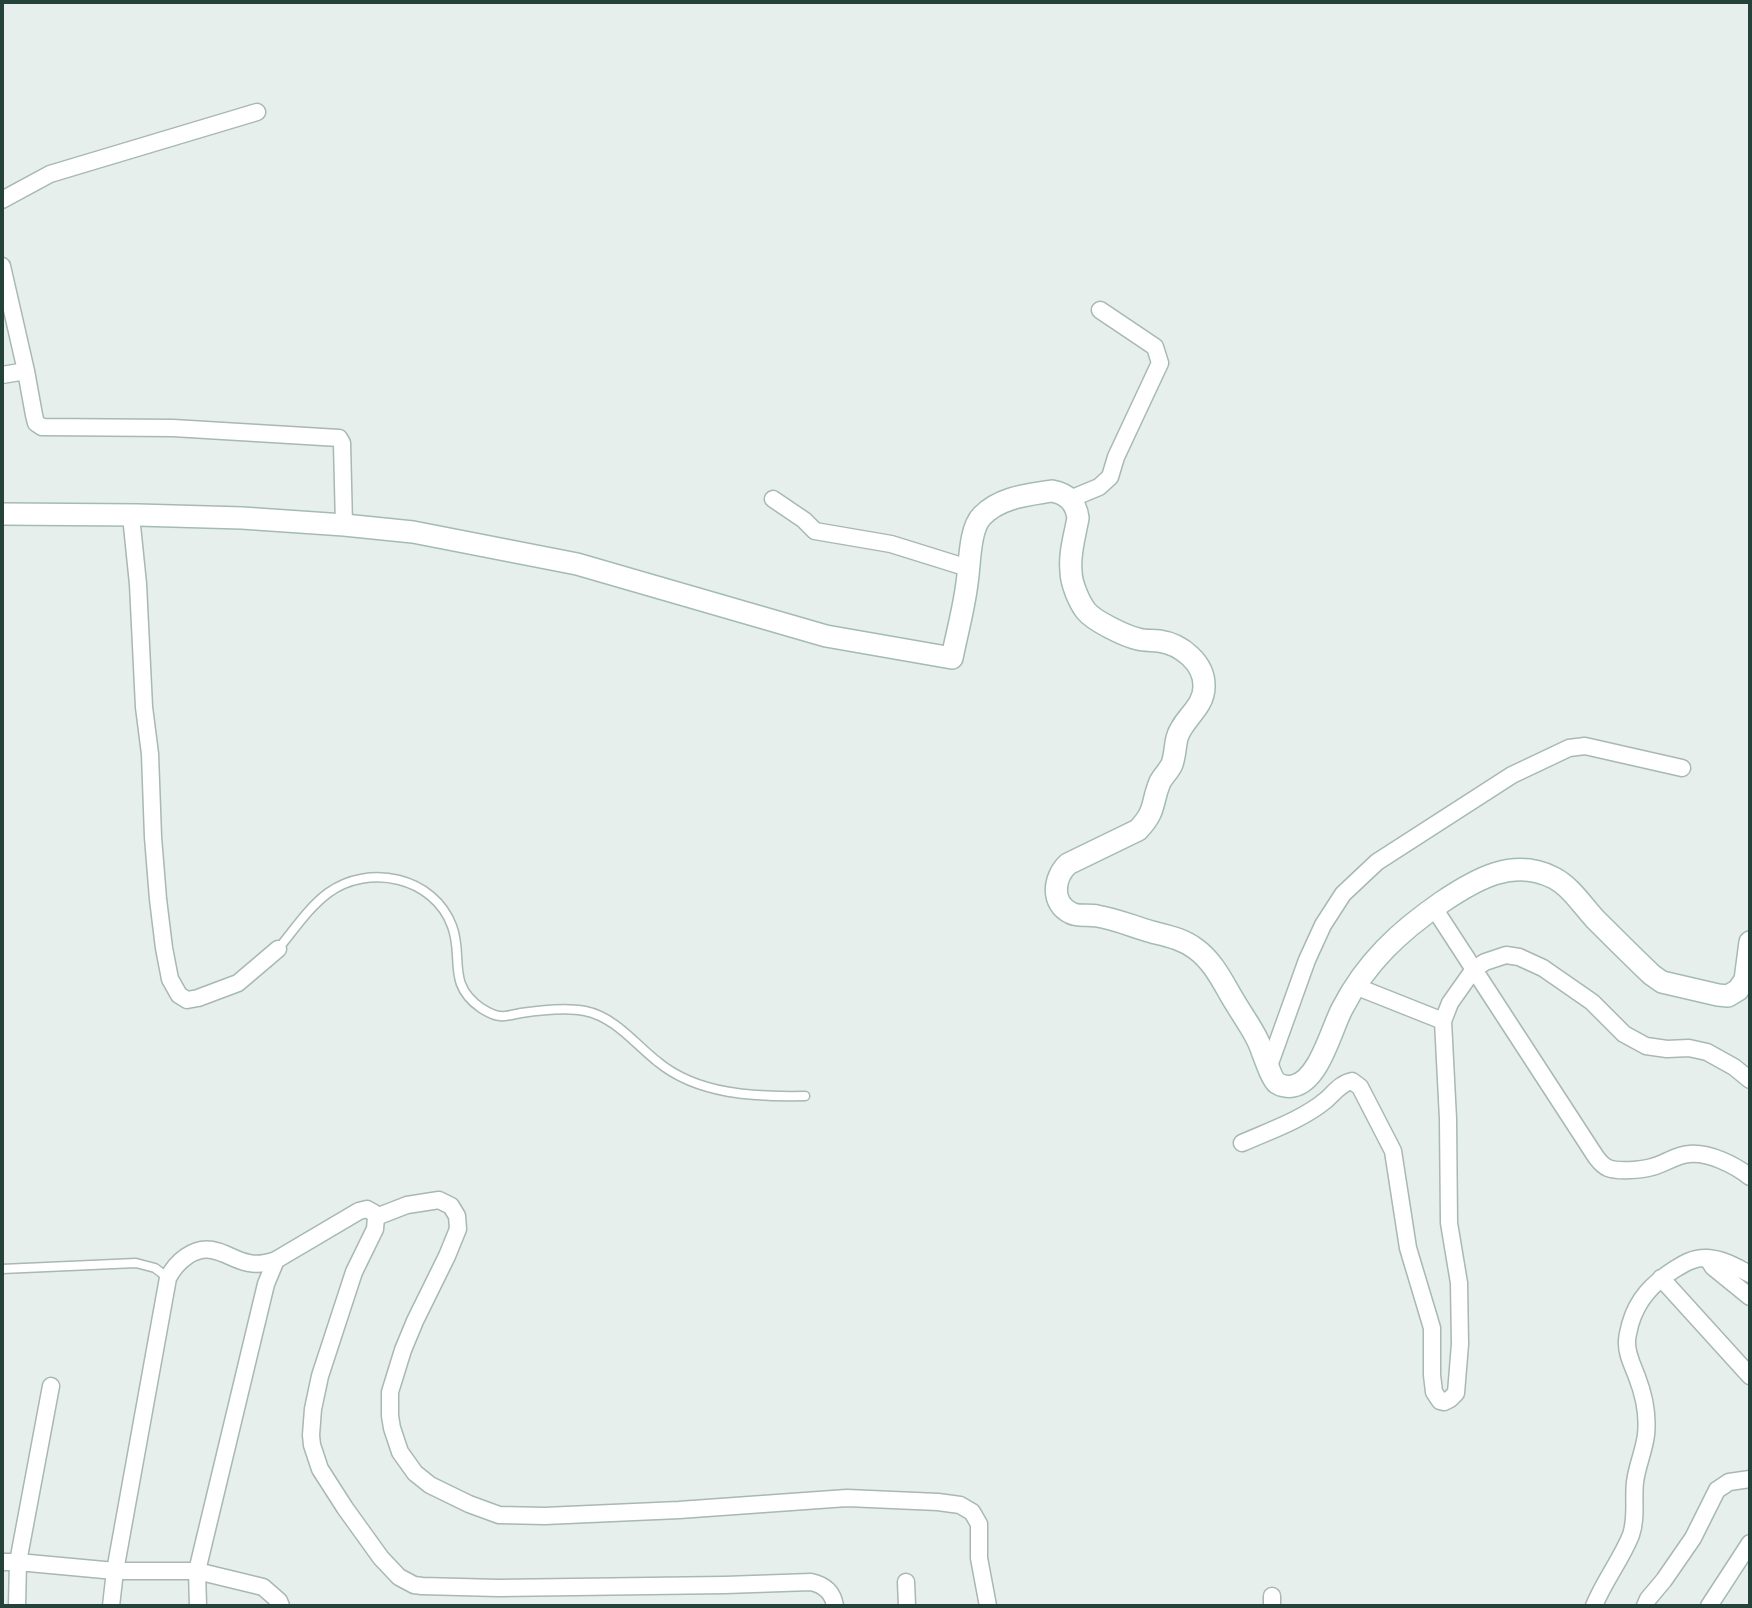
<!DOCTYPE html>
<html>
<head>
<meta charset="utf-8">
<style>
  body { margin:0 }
  #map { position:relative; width:1752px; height:1608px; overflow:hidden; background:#e6efeb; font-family:"DejaVu Sans",sans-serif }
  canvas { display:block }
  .frame { position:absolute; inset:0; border:4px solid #24423a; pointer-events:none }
</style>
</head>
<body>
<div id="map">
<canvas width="1752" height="1608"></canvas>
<div class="frame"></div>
</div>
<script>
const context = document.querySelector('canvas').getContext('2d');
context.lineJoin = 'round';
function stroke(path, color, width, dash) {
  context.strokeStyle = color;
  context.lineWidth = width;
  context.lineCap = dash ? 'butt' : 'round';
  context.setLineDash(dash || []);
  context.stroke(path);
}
const lane = new Path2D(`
  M278 949C294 930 308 908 328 893 369 863 434 877 452 926 464 957 446 984 481 1008 486 1011 494 1016 500 1016 507 1017 515 1014 521 1013 541 1010 565 1007 585 1011 615 1017 635 1044 658 1062 698 1095 756 1097 805 1096
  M2 1269 136 1263 155 1268 168 1278`);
const street = new Path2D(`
  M2 200 50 174 257 112
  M2 266 26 371 34 415 36 423 42 427 173 428 339 438 342 443 344 525
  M2 375 26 371
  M773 499 804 520 815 531 891 544 968 568
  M1070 499 1099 487 1110 477 1116 457 1160 363 1155 347 1100 310
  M131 516 138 584 144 707 150 754 153 837 158 899 164 948 170 979 179 995 187 1000 198 998 238 983 278 949
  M1434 908 1596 1157C1599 1161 1603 1166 1608 1168 1618 1172 1642 1170 1652 1167 1664 1164 1676 1155 1689 1154 1709 1152 1735 1165 1750 1177
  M1355 986 1443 1021
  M1269 1066 1307 960 1323 925 1343 894 1377 862 1512 775 1569 748 1585 746 1682 768
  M1242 1143C1269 1131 1302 1120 1326 1100 1334 1093 1341 1083 1352 1081L1360 1087 1393 1151 1408 1248 1432 1328V1375L1434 1392 1440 1401 1444 1402 1450 1399 1456 1393 1460 1344 1459 1283 1449 1223 1448 1119 1443 1021 1450 1003 1474 969 1485 962 1506 955 1519 957 1543 968 1592 1002 1624 1034 1646 1046 1667 1049 1689 1048 1707 1052 1734 1067 1750 1080
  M376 1217 407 1205 439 1200 451 1206 457 1216 458 1229 447 1256 415 1321 403 1350 390 1392V1416L392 1428 400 1452 415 1473 430 1485 469 1504 499 1515 545 1516 679 1510 847 1498 938 1502 960 1505 972 1512 979 1524V1558L988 1606
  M1707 1258 1713 1267 1750 1297
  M1661 1278 1750 1376
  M2 1562H18L115 1571H197L263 1587 279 1601 281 1606
  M906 1582 907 1606
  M1272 1596V1606
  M17 1606 18 1562 51 1386
  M111 1606 115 1571 168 1278C176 1262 193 1247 212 1250 225 1252 236 1261 249 1263 258 1265 267 1263 276 1260L359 1211 367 1209 374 1213 376 1217 375 1229 354 1272 320 1376 313 1409 311 1435 312 1445 320 1469 345 1508 381 1558 399 1577 414 1585 422 1586 498 1588 725 1585 811 1582C825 1585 833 1593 835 1606
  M198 1606 197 1571 266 1284 276 1260
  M1594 1606C1604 1581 1621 1560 1631 1535 1637 1517 1633 1500 1635 1482 1637 1466 1644 1451 1646 1435 1648 1416 1644 1395 1637 1377 1633 1366 1626 1353 1627 1341 1627 1336 1629 1330 1630 1325 1637 1299 1653 1283 1675 1269 1685 1263 1693 1258 1705 1258 1722 1258 1736 1267 1750 1274
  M1645 1606 1648 1599 1664 1580 1693 1538 1717 1490 1729 1482 1750 1479
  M1709 1606 1750 1543`);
const secondary = new Path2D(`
  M2 514 138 515 242 518 344 525 413 532 577 564 826 636 952 658C957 633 964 608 967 583 970 565 969 529 982 516 1000 497 1028 495 1052 491 1068 494 1076 503 1078 518 1075 535 1069 554 1071 571 1071 583 1079 602 1086 611 1094 621 1125 636 1138 639 1145 641 1152 640 1159 641 1181 644 1205 663 1204 687 1204 708 1182 719 1177 738 1175 746 1175 756 1172 764 1169 771 1163 776 1160 782 1151 803 1157 810 1138 830L1068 864C1054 877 1050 903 1071 913 1078 917 1088 914 1097 916 1116 919 1134 927 1152 932 1168 936 1183 939 1196 949 1215 963 1224 985 1236 1004 1243 1016 1252 1028 1258 1041 1262 1049 1271 1079 1277 1083 1281 1086 1288 1087 1293 1086 1319 1081 1331 1030 1342 1009 1366 962 1400 931 1442 902 1476 879 1514 857 1554 878 1571 887 1582 905 1595 919 1614 938 1633 957 1652 975L1662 982 1718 995 1728 996 1738 990 1745 980 1750 942`);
stroke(lane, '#a8b8b2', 11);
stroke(street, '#a8b8b2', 19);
stroke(secondary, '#a4bbb3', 24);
stroke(lane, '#fff', 8);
stroke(street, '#fff', 16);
stroke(secondary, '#fff', 21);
</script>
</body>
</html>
